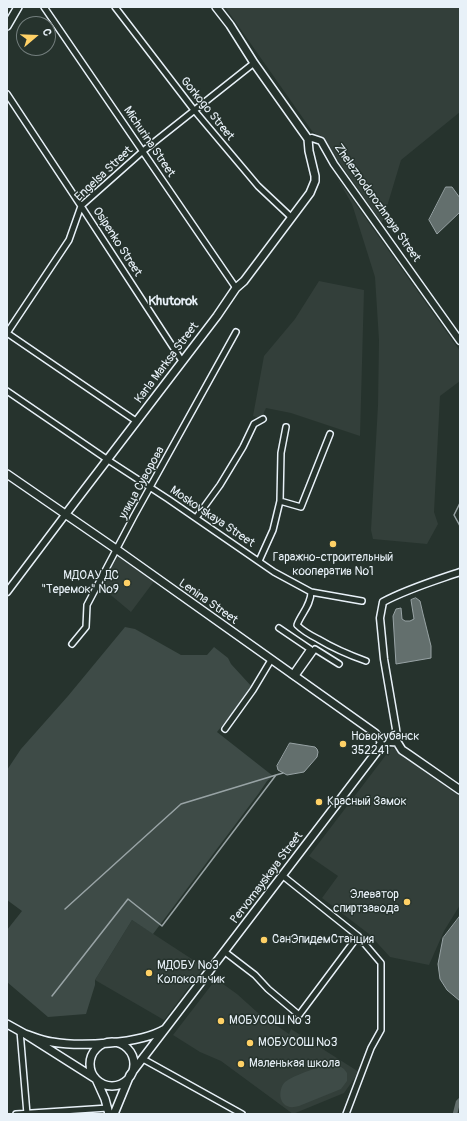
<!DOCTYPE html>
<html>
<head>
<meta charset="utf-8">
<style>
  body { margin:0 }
  #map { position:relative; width:467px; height:1121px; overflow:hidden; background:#26332d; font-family:Pangolin,sans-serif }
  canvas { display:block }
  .frame { position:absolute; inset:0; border:8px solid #e8f1f8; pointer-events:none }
  .north { position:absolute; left:16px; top:16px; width:40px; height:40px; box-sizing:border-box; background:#26332d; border:1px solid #747f7e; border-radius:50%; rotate:71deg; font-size:11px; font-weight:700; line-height:16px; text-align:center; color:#e8f1f8 }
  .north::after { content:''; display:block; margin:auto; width:14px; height:18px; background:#ffd166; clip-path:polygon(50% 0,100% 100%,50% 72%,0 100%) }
</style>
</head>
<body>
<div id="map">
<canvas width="467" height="1121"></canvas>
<div class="frame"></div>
<div class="north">С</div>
</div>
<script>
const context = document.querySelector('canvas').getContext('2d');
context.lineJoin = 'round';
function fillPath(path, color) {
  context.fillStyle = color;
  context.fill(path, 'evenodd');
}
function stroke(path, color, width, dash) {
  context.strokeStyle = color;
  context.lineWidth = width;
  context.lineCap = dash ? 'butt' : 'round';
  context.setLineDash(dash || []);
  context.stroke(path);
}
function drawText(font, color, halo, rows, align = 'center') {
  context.font = font + ' Pangolin,sans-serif';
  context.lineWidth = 3;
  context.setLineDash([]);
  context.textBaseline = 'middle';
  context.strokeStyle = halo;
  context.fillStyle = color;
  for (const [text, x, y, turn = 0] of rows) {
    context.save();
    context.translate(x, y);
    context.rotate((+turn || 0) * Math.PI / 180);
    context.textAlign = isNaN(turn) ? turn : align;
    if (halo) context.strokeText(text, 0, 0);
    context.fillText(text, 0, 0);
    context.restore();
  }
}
fillPath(new Path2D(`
  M225 7H460V112L401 160 382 223 325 142 312 131Z
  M337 178 460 351V381L440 396 434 512 438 524 427 544 373 539 371 530 378 405 379 340 375 277 352 204Z
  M319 281 364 290 360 436 291 413 266 408 261 419 253 416 264 356 295 319Z
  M117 553 155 580 131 612 100 586Z
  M392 747 460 795V905L444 931 429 965 390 957 369 934 322 898 338 876 309 856Z
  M132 920 204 967 164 1020 95 980Z
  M216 979 237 994 257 1012 289 1034 291 1029 359 1072 344 1093 293 1114 221 1061 200 1052 173 1035Z`), '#333f3a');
fillPath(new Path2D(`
  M125 627 135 629 181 655H207L214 647 228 658 231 664 253 688 217 732 273 776 267 781 259 793 153 934 132 920 95 980V985L86 1014 48 1017 7 982V930L22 911 7 900V770L21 749 68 696Z
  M335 1063 344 1069 347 1073V1081L341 1089 299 1106C295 1107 291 1108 287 1106 278 1102 279 1088 285 1082 294 1075 323 1065 335 1063Z`), '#3e4b47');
const water = new Path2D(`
  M446 187H452L460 198V212L437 234 429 220Z
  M416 598 420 601 423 614 431 646V658L396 664 393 616 396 609 401 608 402 619 405 621H410L414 619 411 600Z
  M290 743 315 747 317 749 318 752 317 757 304 772 287 775 278 770 277 766Z
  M460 916V1001L447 990 440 979 438 964 443 938Z`);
fillPath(water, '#636f6d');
stroke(water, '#98a3a5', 1);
stroke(new Path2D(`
  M460 503 454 515 460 526
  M65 909 181 804 276 775
  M52 996 128 899 162 926 276 775 283 773`), '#98a3a5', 1.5);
stroke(new Path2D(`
  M455 1114 458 1102 460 1100`), '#636f6d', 4.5);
const minor = new Path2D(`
  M44 7 236 288
  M115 7 194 110 258 186 291 217
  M7 94 81 206 182 361
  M7 333 69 240 81 206 143 151 254 63
  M7 333 136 421
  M7 391 108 460 168 499 274 572 311 592C311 605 301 614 297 625 303 631 310 635 318 639 333 648 349 655 366 661
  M280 501 301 507 330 434
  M196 518 220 485 243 447 254 424 263 419
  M259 561 273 530 280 501 281 453 286 427
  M311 592 362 601
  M279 628 310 649 292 675
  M72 644 86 627 87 605 134 516 236 332
  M295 677 315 649 339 664
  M225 729 253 690 271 660
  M283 876 358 936 381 963V1030L371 1048 346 1114
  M225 952 255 975 268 989 299 1015 358 936
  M20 1031 27 1114
  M143 1059 242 1114
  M16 1114 108 1108`);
const tertiary = new Path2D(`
  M308 139 312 138 321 141 334 164 460 341
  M7 592 65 515
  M397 742 396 729 384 659 380 618 383 602C407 589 434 581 460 572`);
const secondary = new Path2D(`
  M7 26 18 7
  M7 474 116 549 375 733 381 741 397 742 402 750 408 754 460 790
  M65 515 217 316 236 288 244 281 310 193 315 181V176L309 151 308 139 254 63 230 25 216 7
  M7 1024 25 1034 96 1079 105 1099 109 1114
  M25 1034C34 1037 42 1041 52 1042 80 1047 140 1044 165 1029
  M90 1064a22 22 0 1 1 44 0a22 22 0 1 1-44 0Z
  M114 1114 130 1075 378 750 381 743V741`);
stroke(minor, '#e8f1f8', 8);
stroke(tertiary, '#e8f1f8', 9);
stroke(secondary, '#e8f1f8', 10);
stroke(minor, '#26332d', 5);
stroke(tertiary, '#26332d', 6);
stroke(secondary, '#26332d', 7);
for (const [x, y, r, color] of [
  [333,544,4,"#ffd166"],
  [127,583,4,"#ffd166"],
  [343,744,4,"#ffd166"],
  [319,802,4,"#ffd166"],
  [407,902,4,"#ffd166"],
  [264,940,4,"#ffd166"],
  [149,973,4,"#ffd166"],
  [221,1021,4,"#ffd166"],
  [250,1043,4,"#ffd166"],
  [241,1064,4,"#ffd166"]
]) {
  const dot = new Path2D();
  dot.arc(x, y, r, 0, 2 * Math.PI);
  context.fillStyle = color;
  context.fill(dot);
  stroke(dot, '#26332d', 1.5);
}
drawText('12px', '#e8f1f8', '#26332d', [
  ["Gorkogo Street",207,109,51],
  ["Michurina Street",149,142,56],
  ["Engelsa Street",104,174,-43],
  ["Zheleznodorozhnaya Street",377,203,55],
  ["Osipenko Street",117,242,57],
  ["Karla Marksa Street",167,363,-53],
  ["улица Суворова",142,483,-61],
  ["Moskovskaya Street",212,517,34],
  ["Lenina Street",208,602,35],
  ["Pervomayskaya Street",267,878,-53]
]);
drawText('12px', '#e8f1f8', '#26332d', [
  ["Гаражно-строительный",333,558,"center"],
  ["кооператив №1",333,572,"center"],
  ["МДОАУ ДС",119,576,"right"],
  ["\"Теремок\" №9",119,590,"right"],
  ["Новокубанск",351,737],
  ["352241",351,751],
  ["Красный Замок",327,802],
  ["Элеватор",399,895,"right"],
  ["спиртзавода",399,909,"right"],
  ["СанЭпидемСтанция",272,940],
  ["МДОБУ №3",157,966],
  ["Колокольчик",157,980],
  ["МОБУСОШ № 3",229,1021],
  ["МОБУСОШ №3",258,1043],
  ["Маленькая школа",249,1064]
], 'left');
drawText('bold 13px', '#e8f1f8', '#26332d', [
  ["Khutorok",173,302]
]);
</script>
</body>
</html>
